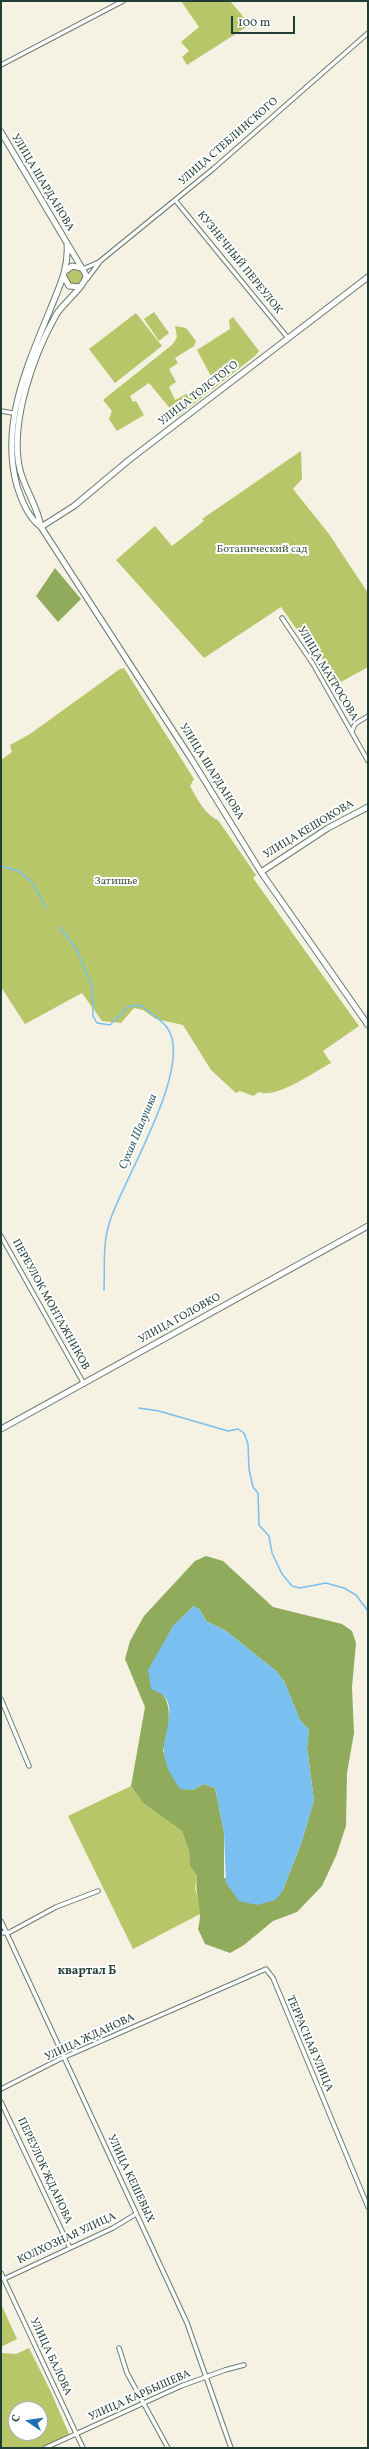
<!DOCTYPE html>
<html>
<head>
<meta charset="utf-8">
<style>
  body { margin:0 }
  #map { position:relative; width:369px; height:2449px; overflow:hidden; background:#f5f2e3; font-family:Vollkorn,serif }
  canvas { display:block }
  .frame { position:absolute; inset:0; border:2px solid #1f3d34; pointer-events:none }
  .north { position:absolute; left:8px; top:2401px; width:40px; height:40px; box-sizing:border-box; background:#fff; border:1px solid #a5b1ae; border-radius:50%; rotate:283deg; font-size:11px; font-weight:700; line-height:16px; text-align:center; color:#1f3d34 }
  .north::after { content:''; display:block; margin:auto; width:14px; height:18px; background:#1f6fb2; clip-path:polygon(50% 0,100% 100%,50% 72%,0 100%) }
  .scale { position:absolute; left:231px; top:16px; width:64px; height:18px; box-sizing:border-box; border:2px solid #1f3d34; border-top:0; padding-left:5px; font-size:12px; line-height:14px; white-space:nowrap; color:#1f3d34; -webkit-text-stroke:3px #fff; paint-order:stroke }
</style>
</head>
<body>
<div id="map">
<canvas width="369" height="2449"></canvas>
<div class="frame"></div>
<div class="north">С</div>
<div class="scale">100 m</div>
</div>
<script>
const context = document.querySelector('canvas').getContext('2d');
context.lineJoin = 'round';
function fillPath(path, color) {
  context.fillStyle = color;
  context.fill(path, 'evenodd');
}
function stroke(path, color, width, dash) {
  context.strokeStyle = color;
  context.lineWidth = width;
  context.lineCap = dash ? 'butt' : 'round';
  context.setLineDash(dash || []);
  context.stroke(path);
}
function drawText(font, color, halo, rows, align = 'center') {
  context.font = font + ' Vollkorn,serif';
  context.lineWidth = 4;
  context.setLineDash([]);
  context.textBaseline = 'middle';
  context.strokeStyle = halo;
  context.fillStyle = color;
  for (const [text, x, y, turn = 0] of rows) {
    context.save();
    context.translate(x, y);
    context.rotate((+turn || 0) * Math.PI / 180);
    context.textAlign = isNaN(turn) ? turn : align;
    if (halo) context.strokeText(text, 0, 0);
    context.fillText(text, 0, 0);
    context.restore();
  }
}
fillPath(new Path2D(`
  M181 1H230L242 15 248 26 187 65 182 57 189 51 181 42 199 27Z
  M67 277a8 8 0 1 1 16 0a8 8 0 1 1-16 0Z
  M154 312 169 333 159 341 144 319Z
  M136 313 162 346 115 383 89 349Z
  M233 317 259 351 255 356 177 417 149 383 130 396 133 402 136 401 144 415 117 431 109 419 112 411 103 400 173 344 177 337 175 326 186 328 196 341 194 346 175 358 178 363 169 369 176 382 169 387 175 400 213 380 197 350 230 329 229 320Z
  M301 451 302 479 293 489 329 534 368 593V667L339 683 308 638 306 639 300 634 281 607 204 658 116 560 155 526 172 546 204 521 202 519Z
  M124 668 194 779 190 786C197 798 205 815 218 820L256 875 253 878 359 1026 323 1051 331 1063C314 1072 277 1099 259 1092L253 1096 240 1091 236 1093 211 1070 183 1025 156 1019 143 1010 134 1008 121 1023 102 1021 82 993 25 1024 1 987V760L12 752 10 745 30 734 120 669Z
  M131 1786 143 1803 182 1831 189 1851 190 1866 197 1876 195 1888 202 1913 133 1949 68 1816Z
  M1 2304 17 2339 1 2347Z
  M29 2348 51 2392 69 2434 42 2448H1V2353L16 2354ZM16 2409H40V2433H16Z`), '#b6c668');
fillPath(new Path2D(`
  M55 568 81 599 58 622 36 596Z
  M206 1556 223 1561 273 1607 342 1624 352 1631 356 1643 352 1687 354 1733 347 1773 346 1826 336 1856 322 1886 297 1912 273 1921 244 1945 230 1953 205 1944 198 1929C204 1907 194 1897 197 1876L190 1866 189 1851 182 1831 143 1803 131 1786 145 1707 125 1659 130 1641 144 1616 195 1561ZM194 1606 200 1610 206 1621 226 1631 276 1671 284 1681 300 1720 309 1730 307 1748 314 1800 301 1844 282 1892 224 1878V1832L215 1788 204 1784 192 1790 163 1752C166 1735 174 1713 164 1696L167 1638 173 1626Z`), '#90ab5c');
fillPath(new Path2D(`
  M194 1606 200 1610 206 1621 226 1631 276 1671 284 1681 300 1720 309 1730 307 1748 314 1800 301 1844 282 1892 275 1900 257 1905 239 1901 226 1883 224 1832 215 1788 204 1784 192 1790 180 1789C173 1778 165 1767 164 1753 162 1739 177 1709 164 1696 161 1693 155 1691 151 1689L148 1670 173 1626Z`), '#79bff0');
stroke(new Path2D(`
  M1 866 18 871 31 881 46 907
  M59 927 76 948 92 986 93 1016 97 1023 110 1025 128 1007 140 1005C149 1012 162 1019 168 1029 193 1067 125 1177 111 1218 102 1242 105 1265 104 1290
  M139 1408 159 1411 228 1431 238 1429 244 1433 248 1444 249 1469 253 1487 258 1493 259 1525 269 1536 272 1553 282 1574 292 1586 300 1588 326 1583 344 1588 356 1595 368 1611`), '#79bff0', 1.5);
const street = new Path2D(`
  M1 65 123 1
  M175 200 288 338
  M83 269 99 262 213 169 368 33
  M87 279 99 263
  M1 411 13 413
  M282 618 313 664 368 761
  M352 731 355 724 368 716
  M1 1236 84 1384
  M1 1699 29 1766
  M1 1921 187 2323 231 2448
  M1 1933 10 1932 56 1907 98 1891
  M1 2089 60 2059 266 1969 273 1978 368 2207
  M1 2102 70 2248
  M1 2273 83 2448
  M4 2279 113 2228 136 2214
  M119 2348 127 2373 168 2448
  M45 2448 181 2386 225 2370 244 2365`);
const secondary = new Path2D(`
  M1 132 86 275C87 285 62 304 56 315 33 356 9 424 20 470 25 490 38 507 41 527
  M67 243C69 269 59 287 50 310 27 366 0 425 17 486 22 501 28 517 41 527L192 760 261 872 368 1025
  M67 270 72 266 81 268
  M64 277 69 286 80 287
  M41 527 74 506 129 460 368 277
  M261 872 328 828 368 807
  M1 1429 368 1226`);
stroke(street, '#6a7c71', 5.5);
stroke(secondary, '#6a7c71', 7);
stroke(street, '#fff', 3.5);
stroke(secondary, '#fff', 5);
drawText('11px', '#1f3d34', '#fff', [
  ["УЛИЦА СТЕБЛИНСКОГО",229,142,-41],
  ["УЛИЦА ШАРДАНОВА",42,183,59],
  ["КУЗНЕЧНЫЙ ПЕРЕУЛОК",239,263,51],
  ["УЛИЦА ТОЛСТОГО",199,394,-38],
  ["УЛИЦА МАТРОСОВА",327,674,59],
  ["УЛИЦА ШАРДАНОВА",211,772,58],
  ["УЛИЦА КЕШОКОВА",309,830,-31],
  ["ПЕРЕУЛОК МОНТАЖНИКОВ",50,1305,61],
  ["УЛИЦА ГОЛОВКО",180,1319,-29],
  ["УЛИЦА ЖДАНОВА",90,2038,-25],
  ["ТЕРРАСНАЯ УЛИЦА",309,2044,67],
  ["ПЕРЕУЛОК ЖДАНОВА",44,2171,65],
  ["УЛИЦА КЕШЕВЫХ",130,2179,65],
  ["КОЛХОЗНАЯ УЛИЦА",67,2239,-25],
  ["УЛИЦА БАЛОВА",50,2357,65],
  ["УЛИЦА КАРБЫШЕВА",140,2396,-24]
]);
drawText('11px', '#455f41', '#fff', [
  ["Ботанический сад",262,550],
  ["Затишье",116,882]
]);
drawText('italic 12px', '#3a646c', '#fff', [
  ["Сухая Шалушка",139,1132,-67]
]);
drawText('bold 12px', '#1f3d34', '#fff', [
  ["квартал Б",87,1972]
]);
</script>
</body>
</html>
